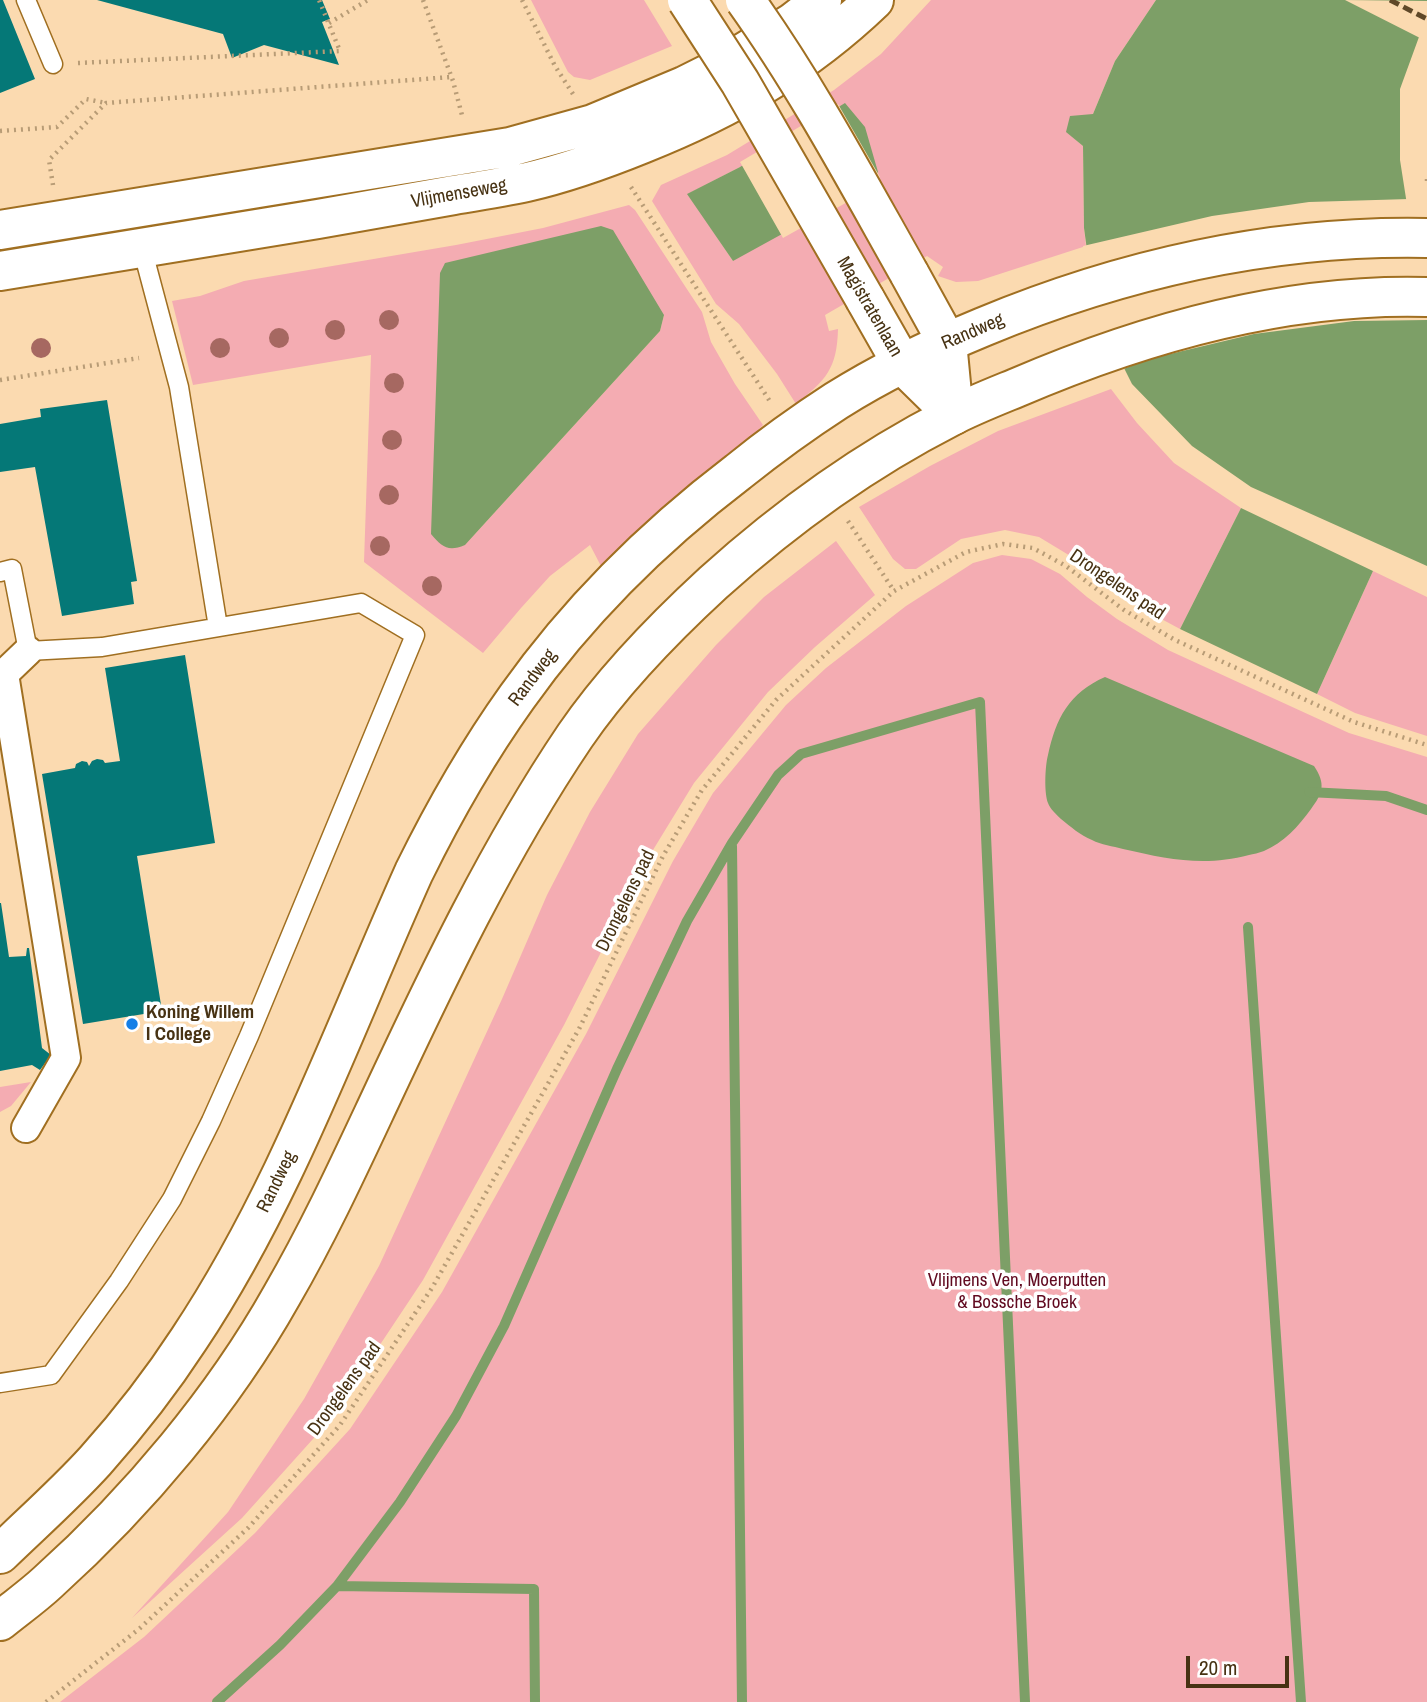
<!DOCTYPE html>
<html>
<head>
<meta charset="utf-8">
<style>
  body { margin:0 }
  #map { position:relative; width:1427px; height:1702px; overflow:hidden; background:#fbdab0; font-family:"Archivo Narrow",sans-serif }
  canvas { display:block }
  .scale { position:absolute; left:1186px; top:1656px; width:103px; height:32px; box-sizing:border-box; border:4px solid #473213; border-top:0; padding-left:9px; font-size:21px; line-height:24px; white-space:nowrap; color:#473213; -webkit-text-stroke:5px #fff; paint-order:stroke }
</style>
</head>
<body>
<div id="map">
<canvas width="1427" height="1702"></canvas>
<div class="scale">20 m</div>
</div>
<script>
const context = document.querySelector('canvas').getContext('2d');
context.lineJoin = 'round';
function fillPath(path, color) {
  context.fillStyle = color;
  context.fill(path, 'evenodd');
}
function stroke(path, color, width, dash) {
  context.strokeStyle = color;
  context.lineWidth = width;
  context.lineCap = dash ? 'butt' : 'round';
  context.setLineDash(dash || []);
  context.stroke(path);
}
function drawText(font, color, halo, rows, align = 'center') {
  context.font = font + ' "Archivo Narrow",sans-serif';
  context.lineWidth = 7;
  context.setLineDash([]);
  context.textBaseline = 'middle';
  context.strokeStyle = halo;
  context.fillStyle = color;
  for (const [text, x, y, turn = 0] of rows) {
    context.save();
    context.translate(x, y);
    context.rotate((+turn || 0) * Math.PI / 180);
    context.textAlign = isNaN(turn) ? turn : align;
    if (halo) context.strokeText(text, 0, 0);
    context.fillText(text, 0, 0);
    context.restore();
  }
}
fillPath(new Path2D(`
  M531 0H644L672 46 590 80 574 77 568 72Z
  M931 0H1156L1115 61 1093 114 1067 132 1083 146 1084 228 1086 246 978 281 956 282 938 276 943 267 927 256 825 315 829 331 838 329C837 369 826 380 796 404L777 374 739 324 716 304 652 201 661 185 727 155 834 90 881 54ZM740 167 733 261 688 194Z
  M629 205 635 210 702 312 711 342 735 384 763 425 753 435 678 495 602 568 590 545 550 576 521 608 483 653 364 562 371 355 193 385 172 301 200 296 244 281 456 245 543 228ZM664 315 660 331 465 545Z
  M1111 389 1137 423 1174 463 1241 508 1180 629 1128 601 1072 557 1039 537 1005 530 961 539 916 569H905L893 559 859 507 930 466 998 431Z
  M836 541 875 595 815 647 768 692 694 783 653 850 564 1025 423 1280 330 1420 242 1518 132 1618 228 1512 304 1399 379 1266 502 999 547 895 590 812 638 734 716 645 764 597Z
  M1002 555 1031 559 1060 574 1087 597 1117 619 1168 650 1349 733 1427 757V1702H60L144 1637 255 1533 350 1429 442 1292 586 1034 673 861 713 793 786 705 826 668 906 606 973 563Z
  M1373 571 1427 597V736L1355 713 1317 694Z
  M31 1082 11 1106 0 1112V1087Z`), '#f4acb2');
fillPath(new Path2D(`
  M1156 0H1427V15L1400 89V160L1410 224 1427 257V566L1251 487 1192 446 1132 384 1095 310 1084 228 1083 146 1066 132 1070 116 1093 114 1115 61Z
  M845 103 865 127 878 172 873 184 733 261 687 194 740 167Z
  M601 226 613 230 664 315 660 331 465 545C448 552 442 547 431 534L440 273 445 263Z
  M1241 508 1373 571 1317 694 1180 629Z
  M1105 677 1314 766C1326 784 1323 793 1311 809 1299 826 1283 843 1264 851 1259 853 1253 854 1249 855 1204 867 1167 859 1123 849 1113 846 1101 845 1092 840 1080 835 1071 827 1061 819 1057 815 1050 809 1048 803 1044 793 1045 766 1048 755 1056 718 1069 693 1105 677Z`), '#7d9f67');
fillPath(new Path2D(`
  M1345 0 1427 1V25L1422 39Z
  M838 104 880 177 876 186 783 238 740 162Z
  M1409 199 1413 223 1427 250V320L1354 321 1254 334 1149 359 1121 370 1092 311 1083 246 1212 216 1309 202Z`), '#fbdab0');
stroke(new Path2D(`
  M1309 792 1386 796 1427 810
  M732 846 742 1702
  M1248 927 1301 1702
  M337 1586 534 1589 535 1702
  M217 1702 280 1645 337 1586 400 1502 456 1416 504 1326 617 1069 687 921 732 843 778 775 801 754 980 702 1025 1702`), '#7d9f67', 10);
fillPath(new Path2D(`
  M0 0H3L35 79 0 93Z
  M97 0H322L330 19 322 22 339 65 264 45 232 58 223 34Z
  M107 400 137 581 131 582 134 604 62 616 35 467 0 472V424L41 417 40 409Z
  M185 655 215 843 137 856 162 1011 83 1024 42 774 75 768 76 764 82 761 87 762 89 766 92 761 97 759 103 760 105 763 120 761 105 668Z
  M0 903H1L9 957 26 956 27 948H29L42 1048 51 1055 40 1070 32 1065 0 1071Z`), '#057877');
const service = new Path2D(`
  M26 0 53 64
  M142 248 179 387 218 627
  M0 572 12 569 28 651 102 647 361 603 415 635 249 1036 211 1121 172 1199 119 1281 51 1375 0 1383`);
const pedestrian = new Path2D(`
  M26 1128 66 1058 4 674 28 651`);
const tertiary = new Path2D(`
  M0 230 510 147 593 124 684 86 714 71 792 23 822 0
  M0 271C106 254 212 236 318 219 364 211 409 203 454 195 478 191 503 187 527 182 566 173 605 159 642 144 730 109 805 66 874 0`);
const secondary = new Path2D(`
  M909 273 947 342 954 415
  M865 299 902 364 954 415`);
const primary = new Path2D(`
  M0 1554C32 1523 65 1494 95 1461 129 1423 161 1382 189 1339 285 1195 343 1030 414 872 444 811 477 753 517 697 578 611 654 536 738 472 769 447 802 423 836 401 882 372 932 348 983 327 1123 269 1274 235 1427 238
  M0 1621C16 1608 33 1596 48 1582 138 1501 223 1400 282 1295 319 1231 349 1166 380 1100 438 976 498 850 575 736 614 679 663 629 713 583 785 518 864 461 950 417 971 406 994 397 1016 388 1144 333 1287 293 1427 297`);
stroke(service, '#a06f21', 21);
stroke(pedestrian, '#a06f21', 32);
stroke(tertiary, '#a06f21', 42);
stroke(secondary, '#a06f21', 42);
stroke(primary, '#a06f21', 42);
stroke(new Path2D(`
  M423 0 453 81 463 119
  M522 0 555 66 573 94
  M329 23 368 0
  M78 63 340 51 319 0
  M0 131 57 127 86 99 106 103
  M1427 179V185
  M53 185 49 160 106 103 451 77
  M631 187 771 403
  M0 380 139 358
  M848 521 894 591
  M46 1702 139 1629 248 1528 340 1425 432 1288 579 1029 663 856 702 790 776 700 894 591 966 552 1003 544 1033 548 1066 566 1124 610 1175 640 1354 722 1427 745`), '#b89c76', 4.5, [2, 5]);
stroke(service, '#fff', 18);
stroke(pedestrian, '#fff', 28);
stroke(tertiary, '#fff', 38);
stroke(secondary, '#fff', 38);
stroke(primary, '#fff', 38);
stroke(new Path2D(`
  M1390 0 1427 19`), '#5f4828', 5, [10, 5]);
const secondaryBridge = new Path2D(`
  M687 0 740 82 865 299
  M745 0C807 87 857 181 909 273`);
stroke(secondaryBridge, '#a06f21', 42, []);
stroke(secondaryBridge, '#fff', 38);
context.fillStyle = '#a66861';
for (const [x, y] of [
  [389,320],
  [335,330],
  [279,338],
  [41,348],
  [220,348],
  [394,383],
  [392,440],
  [389,495],
  [380,546],
  [432,586]
]) {
  context.beginPath();
  context.arc(x, y, 10, 0, 2 * Math.PI);
  context.fill();
}
for (const [x, y, r, color] of [
  [132,1024,7,"#157fe7"]
]) {
  const dot = new Path2D();
  dot.arc(x, y, r, 0, 2 * Math.PI);
  context.fillStyle = color;
  context.fill(dot);
  stroke(dot, '#fff', 2.5);
}
drawText('19px', '#473213', '#fff', [
  ["Vlijmenseweg",459,194,-10],
  ["Magistratenlaan",869,307,60],
  ["Randweg",973,332,-23],
  ["Drongelens pad",1117,585,34],
  ["Randweg",533,678,-53],
  ["Drongelens pad",626,901,-64],
  ["Randweg",277,1182,-64],
  ["Drongelens pad",345,1389,-54]
]);
drawText('bold 19px', '#473213', '#fff', [
  ["Koning Willem",146,1013],
  ["I College",146,1035]
], 'left');
drawText('19px', '#610a20', '#fff', [
  ["Vlijmens Ven, Moerputten",1017,1281],
  ["& Bossche Broek",1017,1303]
]);
</script>
</body>
</html>
